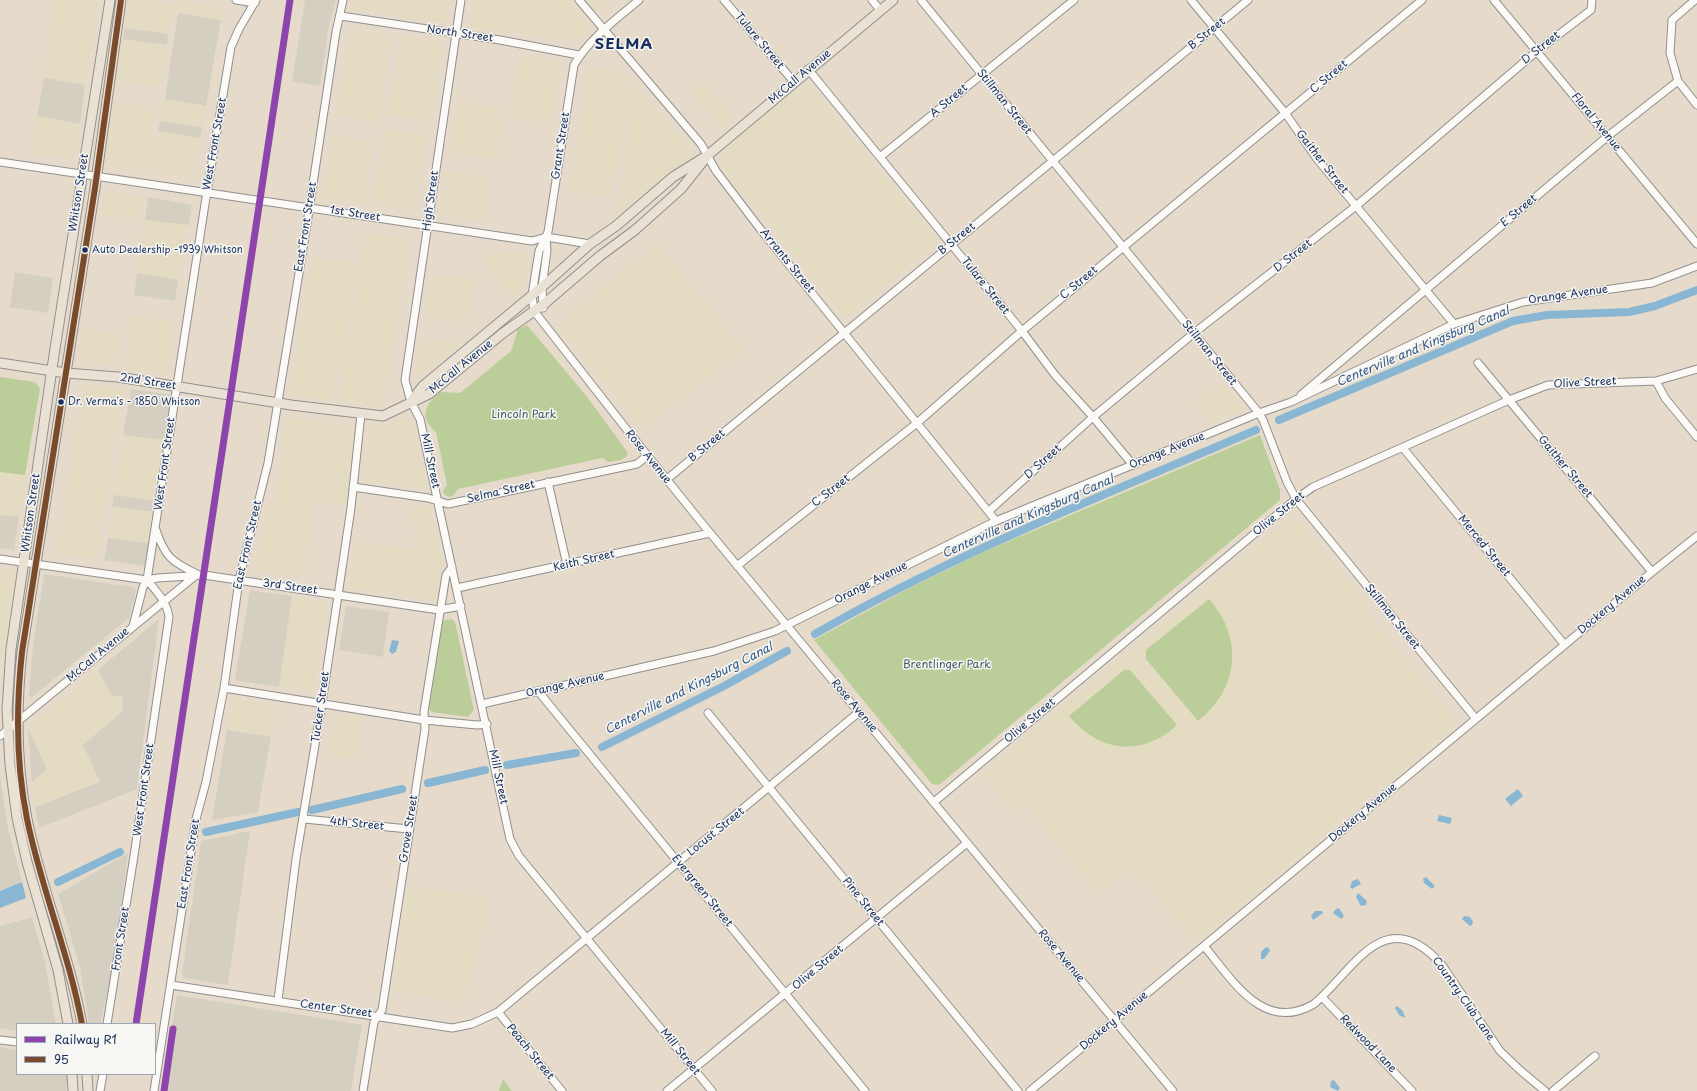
<!DOCTYPE html>
<html>
<head>
<meta charset="utf-8">
<style>
  body { margin:0 }
  #map { position:relative; width:1697px; height:1091px; overflow:hidden; background:#e6dbcb; font-family:"Playpen Sans",sans-serif }
  canvas { display:block }
  .legend { position:absolute; left:16px; top:1023px; width:140px; height:52px; box-sizing:border-box; background:#f6f6f2; border:1px solid #9ea6b7; margin:0; padding:5px 7px; list-style:none; font-size:12px; color:#1b2f5e }
  .legend li { display:flex; align-items:center; gap:8px; height:20px }
  .legend b { width:20px; border:1px solid #9ea6b7 }
</style>
</head>
<body>
<div id="map">
<canvas width="1697" height="1091"></canvas>
<ul class="legend">
<li><b style="height:5px;background:#8e44ad"></b>Railway R1</li>
<li><b style="height:5px;background:#7a4b2a"></b>95</li>
</ul>
</div>
<script>
const context = document.querySelector('canvas').getContext('2d');
context.lineJoin = 'round';
function fillPath(path, color) {
  context.fillStyle = color;
  context.fill(path, 'evenodd');
}
function stroke(path, color, width, dash) {
  context.strokeStyle = color;
  context.lineWidth = width;
  context.lineCap = dash ? 'butt' : 'round';
  context.setLineDash(dash || []);
  context.stroke(path);
}
function drawText(font, color, halo, rows, align = 'center') {
  context.font = font + ' "Playpen Sans",sans-serif';
  context.lineWidth = 3;
  context.setLineDash([]);
  context.textBaseline = 'middle';
  context.strokeStyle = halo;
  context.fillStyle = color;
  for (const [text, x, y, turn = 0] of rows) {
    context.save();
    context.translate(x, y);
    context.rotate((+turn || 0) * Math.PI / 180);
    context.textAlign = isNaN(turn) ? turn : align;
    if (halo) context.strokeText(text, 0, 0);
    context.fillText(text, 0, 0);
    context.restore();
  }
}
fillPath(new Path2D(`
  M55 0H98L85 85 44 78Z
  M130 0H149L174 4 168 34 125 28Z
  M353 0H450L447 19 443 23 352 9Z
  M474 0H567L587 24 589 30 578 39 566 41 471 27Z
  M577 0H610L591 16Z
  M180 1 223 8 221 20 178 13Z
  M351 30 393 36 378 121 336 115Z
  M401 37 443 43 430 121 387 114Z
  M123 39 167 45 160 87 116 81Z
  M520 55 560 62 552 124 509 118Z
  M588 67 625 72 629 76 625 122 611 197 569 190 580 131Z
  M807 81 938 242 846 318 725 172 721 163 723 153 727 146Z
  M634 83 695 155 615 215 631 123Z
  M705 83 734 116 721 127 692 93Z
  M165 99 206 106 202 127 160 121Z
  M112 102 155 109 146 171 104 164Z
  M458 102 503 108 496 158 450 151Z
  M37 116 80 124 75 159 33 153Z
  M385 130 427 136 414 211 371 205Z
  M158 131 200 138 193 179 152 172Z
  M333 136 374 142 364 204 322 199Z
  M447 172 490 179 483 221 441 215Z
  M104 190 142 197 138 220 100 215Z
  M145 220 189 225 184 238 178 280 137 273Z
  M367 233 410 239 382 409 339 402Z
  M657 244 743 349 643 428 557 325Z
  M486 250 529 255 523 291 515 298 484 263Z
  M312 257 357 264 340 365 335 379 331 401 290 394Z
  M432 275 474 280 466 323 425 317Z
  M132 315 172 322 171 333 172 351 168 375 123 368Z
  M83 328 121 335 116 366 84 360 79 354Z
  M421 338 462 344 424 375 418 377 415 376Z
  M1222 381 1244 409 1212 423 1195 403Z
  M88 385 124 389 96 559 57 553 84 388Z
  M287 417 347 426 355 424 363 430 362 459 355 506 313 503 304 577 262 572 258 567 265 510 276 503Z
  M401 420 411 421 425 483 422 488 364 481 370 436 367 423 382 427Z
  M123 435 166 440 156 501 114 495Z
  M0 472 25 475 19 517 0 515Z
  M413 505 428 507 431 511 442 559 435 601 348 587 356 541 413 551 419 524 410 522Z
  M112 506 154 512 149 543 108 538Z
  M979 507 989 519 979 523 972 514Z
  M1293 515 1366 603 1362 607 1457 724 1196 942 1145 880 1143 881 1131 867 1098 893 1028 807 1017 815 983 773Z
  M0 568 18 571 9 631 0 662Z
  M292 596 327 602 313 692 279 687Z
  M98 670 112 696H123L122 709 124 710 100 782 35 807 32 782 47 769 28 729Z
  M233 698 276 704 271 737 227 730Z
  M336 715 361 718 354 759 329 755Z
  M409 886 491 899 463 1003 393 991Z`), '#e4dcc2');
fillPath(new Path2D(`
  M305 0H336L329 25 320 86 292 81Z
  M178 13 221 20 206 106 165 99Z
  M125 28 168 34 167 45 123 39Z
  M44 78 85 85 80 124 37 116Z
  M160 121 202 127 200 138 158 131Z
  M148 197 192 205 189 225 145 220Z
  M15 272 53 278 48 313 10 307Z
  M137 273 178 280 175 301 134 295Z
  M131 389 173 395 166 440 123 435Z
  M114 495 156 501 154 512 112 506Z
  M0 515 19 517 14 550 0 548Z
  M108 538 149 543 145 566 104 560Z
  M44 574 133 587 136 589 130 617 31 698 29 695 33 645Z
  M250 590 292 596 279 687 237 681 235 679Z
  M346 606 389 612 383 657 339 650Z
  M159 619 137 789 39 828 35 807 100 782 83 745 124 710 122 709 123 696H112L98 670Z
  M28 729 47 769 32 782Z
  M227 730 271 737 269 748 258 812 212 820Z
  M0 775 8 829 22 882 0 891Z
  M250 831 228 985 184 978 182 974 201 841Z
  M128 853 112 971 100 1024H89L80 967 58 894Z
  M32 917 45 962 56 1024H17V1031L0 1028V926Z
  M177 995 362 1025 351 1091H162Z
  M0 1047 17 1050V1074H68L66 1091H0Z`), '#d4cfc1');
fillPath(new Path2D(`
  M527 325 588 398 628 453C625 461 615 461 608 462L602 458 458 489 453 496 449 497 444 494 443 491 447 485 436 432C418 417 425 404 440 392L460 393 511 351 518 329Z
  M0 377 35 382 40 389 25 475 0 472Z
  M1260 435 1280 490V500L939 785 932 784 814 640 913 586 988 550Z
  M1209 599C1244 638 1239 689 1198 721L1146 659V650Z
  M452 619 455 622 474 710 468 717 432 712 429 709 442 623 445 620Z
  M1124 670H1130L1177 725C1142 758 1099 752 1069 716Z
  M503 1079 512 1091H499Z`), '#bbce9a');
fillPath(new Path2D(`
  M392 640 399 641 396 652 392 654 389 651Z
  M1518 789 1523 796 1511 806 1505 799Z
  M1439 815 1452 818 1450 824 1437 821Z
  M1426 877 1435 886 1432 889 1424 883 1423 879Z
  M1358 879 1361 884 1352 889 1350 887 1352 881Z
  M22 882 26 898 0 908V891Z
  M1358 893 1367 901 1366 905 1361 906 1356 897Z
  M1339 908 1344 916 1341 919 1333 913 1336 909Z
  M1315 911H1322L1323 913 1313 920 1311 916Z
  M1464 916 1470 917 1473 922 1472 925 1470 926 1462 919Z
  M1266 947 1269 948 1270 951 1264 959H1261V952Z
  M1397 1006 1403 1011 1405 1018 1399 1015 1395 1008Z
  M1334 1080 1340 1088 1338 1091 1330 1087 1331 1081Z`), '#89b7d3');
stroke(new Path2D(`
  M1279 420 1513 321 1547 315 1629 312 1655 306 1697 290
  M815 634C955 553 1107 494 1256 430
  M602 747 724 686 787 651
  M507 765 576 753
  M428 783 485 770
  M312 810 402 789
  M206 832 298 812
  M58 882 120 852`), '#89b7d3', 8);
const minor = new Path2D(`
  M236 0 255 3
  M461 0 405 380 411 402 420 419 510 839 519 856 712 1091
  M579 0 701 144 716 171 761 230 996 521
  M639 0C616 19 589 39 574 65L548 232 539 251 532 295 534 311 631 435 701 522 1173 1091
  M724 0 794 82
  M872 0 880 10
  M921 0 1259 413 1263 420 1287 482 1296 499 1476 719
  M1191 0 1286 114 1317 159 1454 324
  M1494 0 1697 244
  M1695 0 1672 20 1670 53 1678 81 1697 105
  M341 16 500 40 579 55
  M808 69 1022 331 1055 375 1093 417 1133 465
  M880 157 1074 0
  M0 162 532 241 546 237 590 244
  M543 308 542 287 547 251 546 237
  M1478 363 1652 572
  M1656 381 1665 398 1697 437
  M1301 395 1608 136 1678 81
  M1403 448 1564 644
  M666 480 1248 0
  M548 482 567 565
  M353 487 428 498 448 504 637 464 647 456
  M989 511 1093 417 1194 333 1356 206 1537 51 1591 10 1592 0
  M156 530C165 557 172 562 197 574
  M0 559 147 580 158 578 204 575 439 610 461 606
  M737 566 917 423 1022 331 1422 0
  M457 588 710 533
  M133 626 143 587 147 580
  M224 688 424 720 477 725 487 724
  M538 691 865 1091
  M482 704 714 651 775 631 996 521 1259 413 1291 402 1454 324 1523 302 1652 283 1697 266
  M708 713 1018 1091
  M0 736 195 576
  M934 802 1296 499 1313 487 1509 400 1548 385 1656 381 1697 369
  M304 819 409 829
  M1204 946C1232 979 1263 1034 1314 1004 1354 970 1385 900 1442 965L1500 1051 1521 1071 1545 1091
  M171 985 452 1028 472 1024 498 1012 859 712
  M1322 997 1412 1091
  M278 1000 296 859 322 703 351 508 361 414
  M498 1012 562 1091
  M107 1024 134 856 169 617C167 602 157 592 147 580L205 204 231 47 239 29 256 0
  M0 1040 17 1042
  M100 1091 103 1074
  M154 1091 196 819 206 782 224 688 239 580 268 463 306 230 336 32 343 0
  M363 1091 374 1022 382 1010 425 729 424 712 446 575 452 567
  M667 1091 967 843
  M1030 1091 1652 572 1697 536
  M1553 1091 1595 1056`);
const major = new Path2D(`
  M0 363 66 373 118 377 291 405 383 416 429 394 503 333 544 304 600 256 635 230 681 189 708 155
  M412 400 423 386 542 287 590 244 616 226 673 177 708 155 893 0
  M68 1024 58 970 27 862 17 818 10 765 7 709 11 649 54 355 110 0
  M82 1024C69 954 41 888 27 819 16 764 16 707 22 652L95 188 121 0
  M72 1074 73 1091
  M87 1074 88 1091`);
stroke(minor, '#918f8e', 9);
stroke(major, '#918f8e', 11);
stroke(minor, '#fbfaf7', 7);
stroke(major, '#e9e1d4', 9);
stroke(new Path2D(`
  M82 1024C69 954 41 888 27 819 16 764 16 707 22 652L95 188 121 0`), '#7a4b2a', 6);
stroke(new Path2D(`
  M136 1024 290 0
  M164 1091 173 1029`), '#8e44ad', 7);
for (const [x, y, r, color] of [
  [85,250,3.5,"#1b2f5e"],
  [61,402,3.5,"#1b2f5e"]
]) {
  const dot = new Path2D();
  dot.arc(x, y, r, 0, 2 * Math.PI);
  context.fillStyle = color;
  context.fill(dot);
  stroke(dot, '#f6f6f2', 1.5);
}
drawText('10px', '#1b2f5e', '#f6f6f2', [
  ["Auto Dealership -1939 Whitson",92,250],
  ["Dr. Verma's - 1850 Whitson",68,402]
], 'left');
drawText('11px', '#1b2f5e', '#f6f6f2', [
  ["North Street",460,34,8],
  ["B Street",1207,34,-39],
  ["Tulare Street",759,41,50],
  ["D Street",1541,48,-38],
  ["McCall Avenue",800,77,-40],
  ["C Street",1329,77,-40],
  ["A Street",949,101,-40],
  ["Stillman Street",1004,102,51],
  ["Floral Avenue",1596,122,51],
  ["West Front Street",215,144,-80],
  ["Grant Street",561,146,-81],
  ["Gaither Street",1322,162,52],
  ["Whitson Street",79,193,-81],
  ["High Street",431,201,-82],
  ["E Street",1519,211,-40],
  ["1st Street",355,214,9],
  ["East Front Street",306,227,-81],
  ["B Street",957,239,-39],
  ["D Street",1293,256,-38],
  ["Arrants Street",787,261,51],
  ["C Street",1079,283,-40],
  ["Tulare Street",985,286,51],
  ["Orange Avenue",1568,295,-8],
  ["Stillman Street",1209,353,51],
  ["McCall Avenue",461,367,-39],
  ["2nd Street",148,382,9],
  ["Olive Street",1585,383,-3],
  ["B Street",707,446,-40],
  ["Orange Avenue",1167,451,-22],
  ["Rose Avenue",648,457,51],
  ["Mill Street",430,461,78],
  ["D Street",1043,462,-42],
  ["West Front Street",165,464,-82],
  ["Gaither Street",1565,467,50],
  ["C Street",831,491,-38],
  ["Selma Street",501,492,-13],
  ["Whitson Street",31,513,-82],
  ["Olive Street",1279,514,-39],
  ["East Front Street",248,545,-77],
  ["Merced Street",1484,546,51],
  ["Keith Street",584,561,-13],
  ["Orange Avenue",871,583,-27],
  ["3rd Street",290,587,8],
  ["Dockery Avenue",1612,605,-40],
  ["Stillman Street",1392,617,51],
  ["McCall Avenue",98,655,-40],
  ["Orange Avenue",565,685,-13],
  ["Rose Avenue",854,706,50],
  ["Tucker Street",321,707,-82],
  ["Olive Street",1030,721,-40],
  ["Mill Street",498,777,78],
  ["West Front Street",144,790,-82],
  ["Dockery Avenue",1363,813,-40],
  ["4th Street",357,824,6],
  ["Grove Street",409,829,-81],
  ["Locust Street",716,832,-39],
  ["East Front Street",189,864,-81],
  ["Evergreen Street",702,891,51],
  ["Pine Street",863,902,51],
  ["Front Street",121,939,-81],
  ["Rose Avenue",1061,956,50],
  ["Olive Street",818,968,-40],
  ["Country Club Lane",1463,999,55],
  ["Center Street",336,1009,8],
  ["Dockery Avenue",1114,1021,-40],
  ["Redwood Lane",1368,1044,46],
  ["Peach Street",530,1052,51],
  ["Mill Street",680,1052,51]
]);
drawText('11px', '#405c64', '#f6f6f2', [
  ["Lincoln Park",524,415],
  ["Brentlinger Park",947,665]
]);
drawText('italic 12px', '#345988', '#f6f6f2', [
  ["Centerville and Kingsburg Canal",1423,347,-23],
  ["Centerville and Kingsburg Canal",1028,517,-24],
  ["Centerville and Kingsburg Canal",689,689,-27]
]);
context.letterSpacing = '1px';
drawText('bold 15px', '#1b2f5e', '#f6f6f2', [
  ["SELMA",624,45]
]);
context.letterSpacing = '0px';
</script>
</body>
</html>
